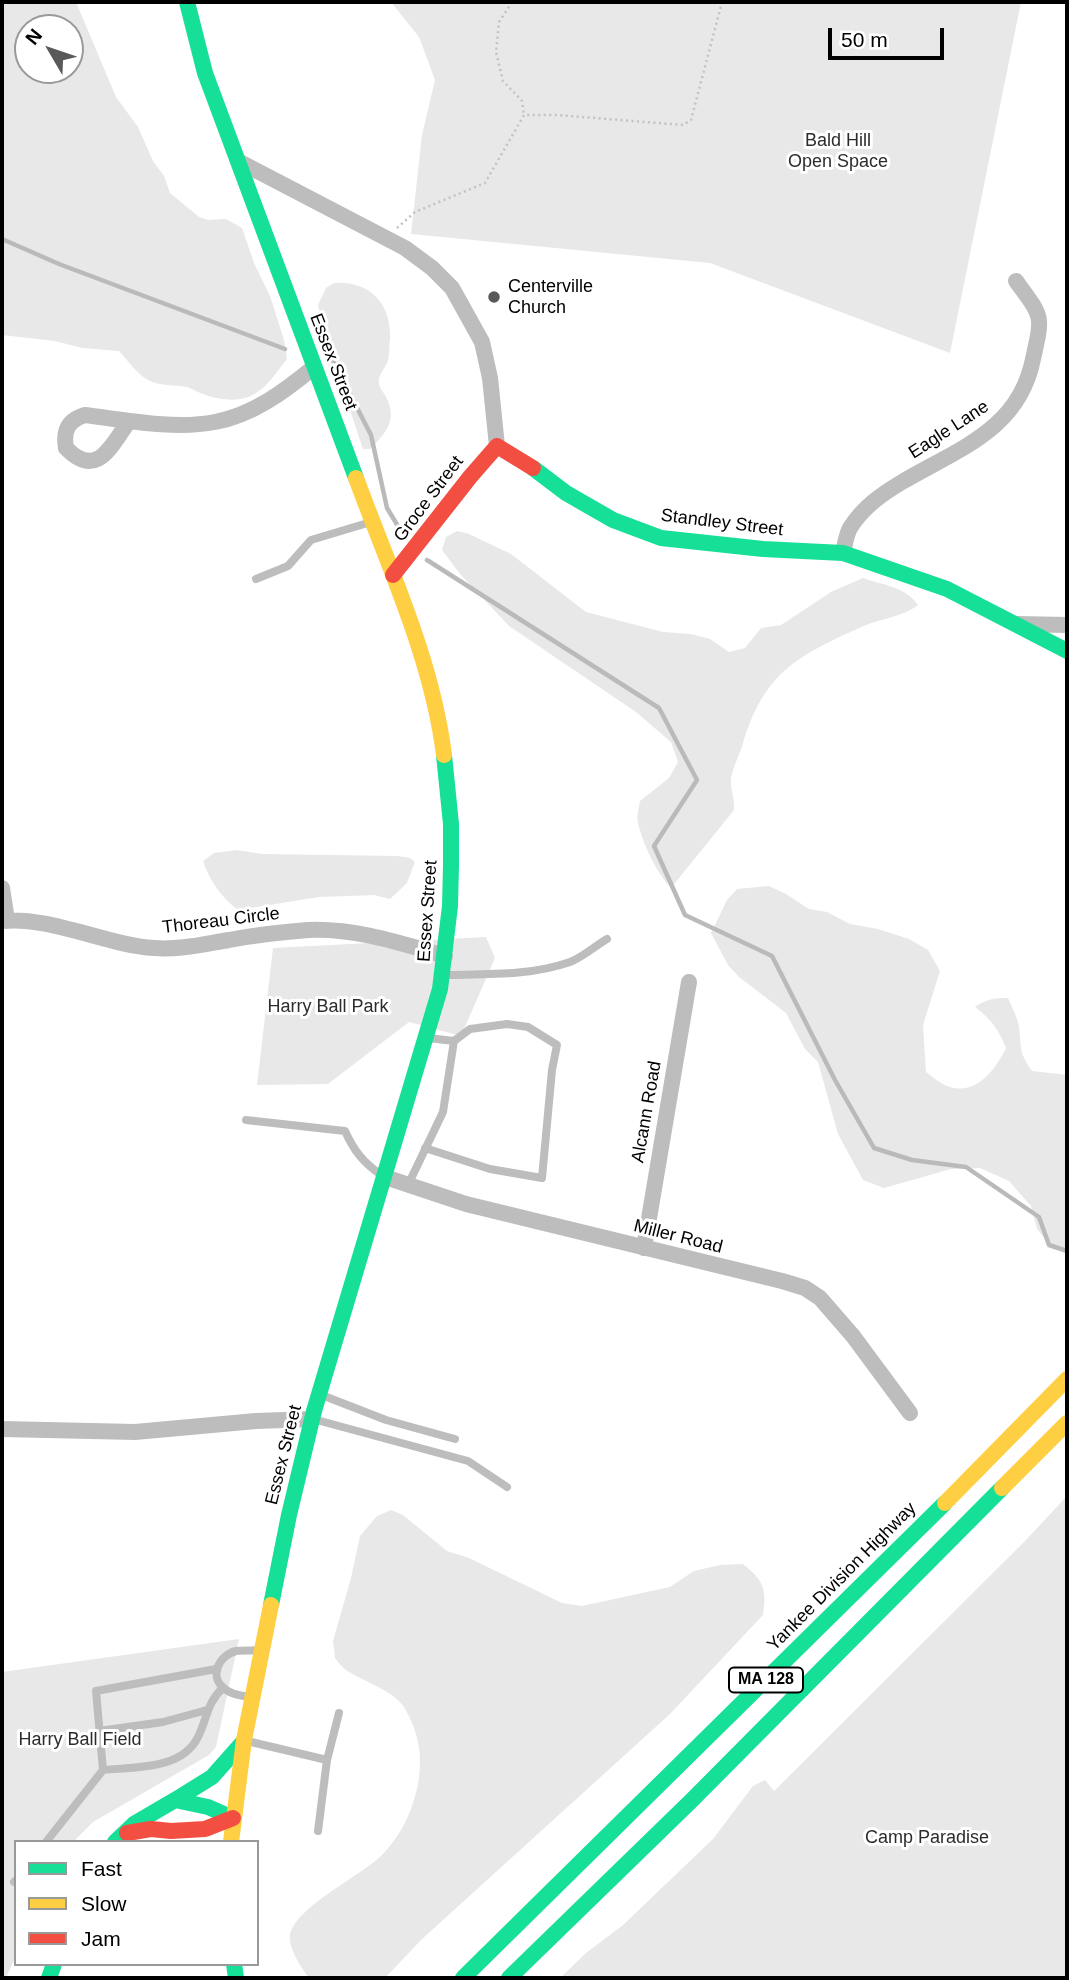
<!DOCTYPE html>
<html>
<head>
<meta charset="utf-8">
<style>
  body { margin:0 }
  #map { position:relative; width:1069px; height:1980px; overflow:hidden; background:#fff; font-family:Arial,sans-serif }
  canvas { display:block }
  .frame { position:absolute; inset:0; border:4px solid #000; pointer-events:none }
  .legend { position:absolute; left:14px; top:1840px; width:245px; height:126px; box-sizing:border-box; background:#fff; border:2px solid #999; margin:0; padding:9px 12px; list-style:none; font-size:21px; color:#000 }
  .legend li { display:flex; align-items:center; gap:14px; height:35px }
  .legend b { width:35px; border:2px solid #999 }
  .north { position:absolute; left:14px; top:14px; width:70px; height:70px; box-sizing:border-box; background:#fff; border:2px solid #999; border-radius:50%; rotate:309deg; font-size:19px; font-weight:700; line-height:28px; text-align:center; color:#000 }
  .north::after { content:''; display:block; margin:auto; width:24px; height:32px; background:#595959; clip-path:polygon(50% 0,100% 100%,50% 72%,0 100%) }
  .scale { position:absolute; left:828px; top:28px; width:116px; height:32px; box-sizing:border-box; border:4px solid #000; border-top:0; padding-left:9px; font-size:21px; line-height:24px; white-space:nowrap; color:#000; -webkit-text-stroke:5px #fff; paint-order:stroke }
</style>
</head>
<body>
<div id="map">
<canvas width="1069" height="1980"></canvas>
<div class="frame"></div>
<ul class="legend">
<li><b style="height:9px;background:#16e098"></b>Fast</li>
<li><b style="height:9px;background:#ffcf43"></b>Slow</li>
<li><b style="height:9px;background:#f24e42"></b>Jam</li>
</ul>
<div class="north">N</div>
<div class="scale">50 m</div>
</div>
<script>
const context = document.querySelector('canvas').getContext('2d');
context.lineJoin = 'round';
function fillPath(path, color) {
  context.fillStyle = color;
  context.fill(path, 'evenodd');
}
function stroke(path, color, width, dash) {
  context.strokeStyle = color;
  context.lineWidth = width;
  context.lineCap = dash ? 'butt' : 'round';
  context.setLineDash(dash || []);
  context.stroke(path);
}
function drawText(font, color, halo, rows, align = 'center') {
  context.font = font + ' Arial,sans-serif';
  context.lineWidth = 6;
  context.setLineDash([]);
  context.textBaseline = 'middle';
  context.strokeStyle = halo;
  context.fillStyle = color;
  for (const [text, x, y, turn = 0] of rows) {
    context.save();
    context.translate(x, y);
    context.rotate((+turn || 0) * Math.PI / 180);
    context.textAlign = isNaN(turn) ? turn : align;
    if (halo) context.strokeText(text, 0, 0);
    context.fillText(text, 0, 0);
    context.restore();
  }
}
fillPath(new Path2D(`
  M2 2H76L116 97 138 127 153 161 164 176 170 193 199 217 208 220 226 219 242 228 254 263 270 296 284 340 287 359C265 388 253 407 212 397 203 395 195 390 187 387 178 385 169 386 160 384 141 381 131 364 119 351L82 348 55 341 2 335ZM28 28H70V70H28Z
  M391 2H1021L950 353 710 263 411 234 422 135 435 80 419 37Z
  M334 283C370 281 391 303 390 338 389 345 390 354 388 360 386 368 377 375 379 384 380 389 385 394 387 399 397 421 386 433 370 449H363L351 413 325 360 324 332 318 305 326 288Z
  M457 531 469 534 511 554 586 612 663 632 691 634 710 639 729 652 745 648 761 628 781 625 831 592 863 578C883 585 906 587 918 605 903 617 878 619 859 628 796 657 765 672 743 743 740 754 733 767 731 778 730 789 735 799 734 810L671 888C656 872 643 844 638 823 636 816 639 808 640 801L669 778 678 762 671 742 636 712 509 626 460 574 442 550 446 537Z
  M237 850 262 854 398 856 410 858 415 862 407 883 390 899 374 895 319 897 238 910C222 898 209 880 203 861L214 853Z
  M769 886 786 894 809 909 827 912 850 924 878 929 909 939 928 950 940 971 923 1025 926 1072C933 1077 942 1085 950 1087 977 1095 996 1069 1006 1048 999 1030 991 1019 975 1007 986 999 995 998 1008 998 1012 1007 1017 1017 1019 1026 1021 1047 1019 1053 1032 1071L1067 1075V1252L1048 1242 1037 1229 1031 1206 1009 1181 980 1168 951 1169 884 1188 863 1180 838 1134 818 1062 805 1049 786 1013 739 977 728 965 711 933 727 900 737 889Z
  M486 937 495 958 461 1036 409 1022 328 1084 257 1085 273 948Z
  M1067 1496V1978H560L586 1953 623 1925 713 1839 753 1786 765 1780 774 1791 1025 1541Z
  M391 1510 403 1515 447 1551 469 1558 562 1603 582 1606 670 1587 694 1571 720 1565 743 1564C764 1581 767 1589 763 1615L670 1714 421 1940 385 1978H309C301 1967 288 1948 290 1935 295 1907 361 1876 382 1855 402 1834 412 1812 418 1784 423 1757 419 1732 404 1707 393 1690 362 1681 346 1670 342 1667 338 1662 335 1658L333 1641 351 1578 360 1536 377 1516Z
  M239 1639 216 1747 209 1755 93 1822 73 1842H16V1956L6 1978H2V1672Z`), '#e8e8e8');
stroke(new Path2D(`
  M2 239 59 264 285 349
  M330 355 371 435 387 508 404 536
  M427 560 659 708 697 780 654 846 685 915 772 956 835 1080 874 1148 912 1160 966 1167 1039 1217 1049 1245 1067 1251`), '#bababa', 4.5);
stroke(new Path2D(`
  M512 2 499 22 496 52 503 81 522 101 524 115
  M397 228 415 212 485 183 524 115H557L683 125 691 120 722 2`), '#c2c2c2', 2.5, [2, 3.5]);
stroke(new Path2D(`
  M256 579 288 566 311 540 371 522
  M445 975C487 974 530 976 570 962 583 957 595 946 607 939
  M246 1120 345 1131C354 1151 363 1162 381 1175
  M425 1148 490 1169 542 1178 552 1070 557 1045 528 1027 507 1024 470 1029 454 1041
  M408 1185 443 1112 454 1041 428 1038
  M319 1394 386 1420 455 1439
  M313 1419 468 1461 507 1487
  M251 1697C243 1696 232 1695 225 1689 208 1677 219 1655 236 1651 243 1650 252 1651 259 1650
  M99 1731 163 1722 207 1710
  M247 1741 327 1760 339 1713
  M103 1770C134 1767 182 1770 198 1737 207 1719 207 1702 223 1688
  M318 1831 327 1760
  M46 1842 103 1770 96 1691 216 1669
  M14 1882 16 1880`), '#bdbdbd', 8);
stroke(new Path2D(`
  M240 162 405 248 432 268 452 288 482 342 490 378 497 446
  M129 421C111 446 97 480 66 448 63 431 68 420 85 415 125 420 175 430 215 422 253 415 285 391 314 367
  M843 553C845 545 846 535 850 528 863 507 882 494 902 482 958 449 1019 430 1033 359 1043 314 1043 318 1016 281
  M1017 624 1067 625
  M2 888 7 920
  M2 921C50 916 106 945 154 948 179 950 204 944 229 940 255 935 282 932 308 930 356 928 400 943 445 956
  M385 1177 466 1204 782 1281 805 1288 820 1298 853 1336 910 1413
  M644 1248 689 982
  M2 1429 135 1432 256 1421 313 1419`), '#bdbdbd', 16);
stroke(new Path2D(`
  M187 2 205 73 356 478
  M533 468 566 493 613 520 661 538 763 549 843 553 947 589 1067 651
  M271 1605 289 1515 314 1411 440 989 450 906 451 865V824L444 755
  M175 1800 212 1777 243 1742
  M115 1842 134 1824 175 1800 208 1807 233 1818
  M234 1964 236 1978
  M49 1978 54 1964
  M463 1978 945 1503
  M509 1978 691 1801 1002 1488`), '#16e098', 16);
stroke(new Path2D(`
  M356 478C389 568 432 659 444 755
  M1002 1488 1067 1423
  M945 1503 1067 1379
  M231 1842 244 1740 271 1605`), '#ffcf43', 16);
stroke(new Path2D(`
  M393 575 470 477 497 446 533 468
  M127 1833 151 1829 171 1831 205 1829 233 1818`), '#f24e42', 16);
for (const [x, y, r, color] of [
  [494,297,7,"#595959"]
]) {
  const dot = new Path2D();
  dot.arc(x, y, r, 0, 2 * Math.PI);
  context.fillStyle = color;
  context.fill(dot);
  stroke(dot, '#fff', 2.5);
}
for (const [x, y, w] of [
  [766,1680,74]
]) {
  const box = new Path2D();
  box.roundRect(x - w / 2, y - 12.5, w, 25, 5);
  context.fillStyle = '#fff';
  context.fill(box);
  stroke(box, '#000', 2);
}
drawText('bold 16px', '#000', null, [
  ["MA 128",766,1680]
]);
drawText('18px', '#2c2c2c', '#fff', [
  ["Bald Hill",838,141],
  ["Open Space",838,162],
  ["Harry Ball Park",328,1007],
  ["Harry Ball Field",80,1740],
  ["Camp Paradise",927,1838]
]);
drawText('18px', '#000', '#fff', [
  ["Centerville",508,287],
  ["Church",508,308]
], 'left');
drawText('18px', '#000', '#fff', [
  ["Essex Street",333,362,69],
  ["Eagle Lane",949,430,-33],
  ["Groce Street",429,499,-53],
  ["Standley Street",722,523,7],
  ["Essex Street",428,911,-86],
  ["Thoreau Circle",221,921,-7],
  ["Alcann Road",647,1112,-80],
  ["Miller Road",678,1237,14],
  ["Essex Street",284,1455,-76],
  ["Yankee Division Highway",842,1577,-45]
]);
</script>
</body>
</html>
